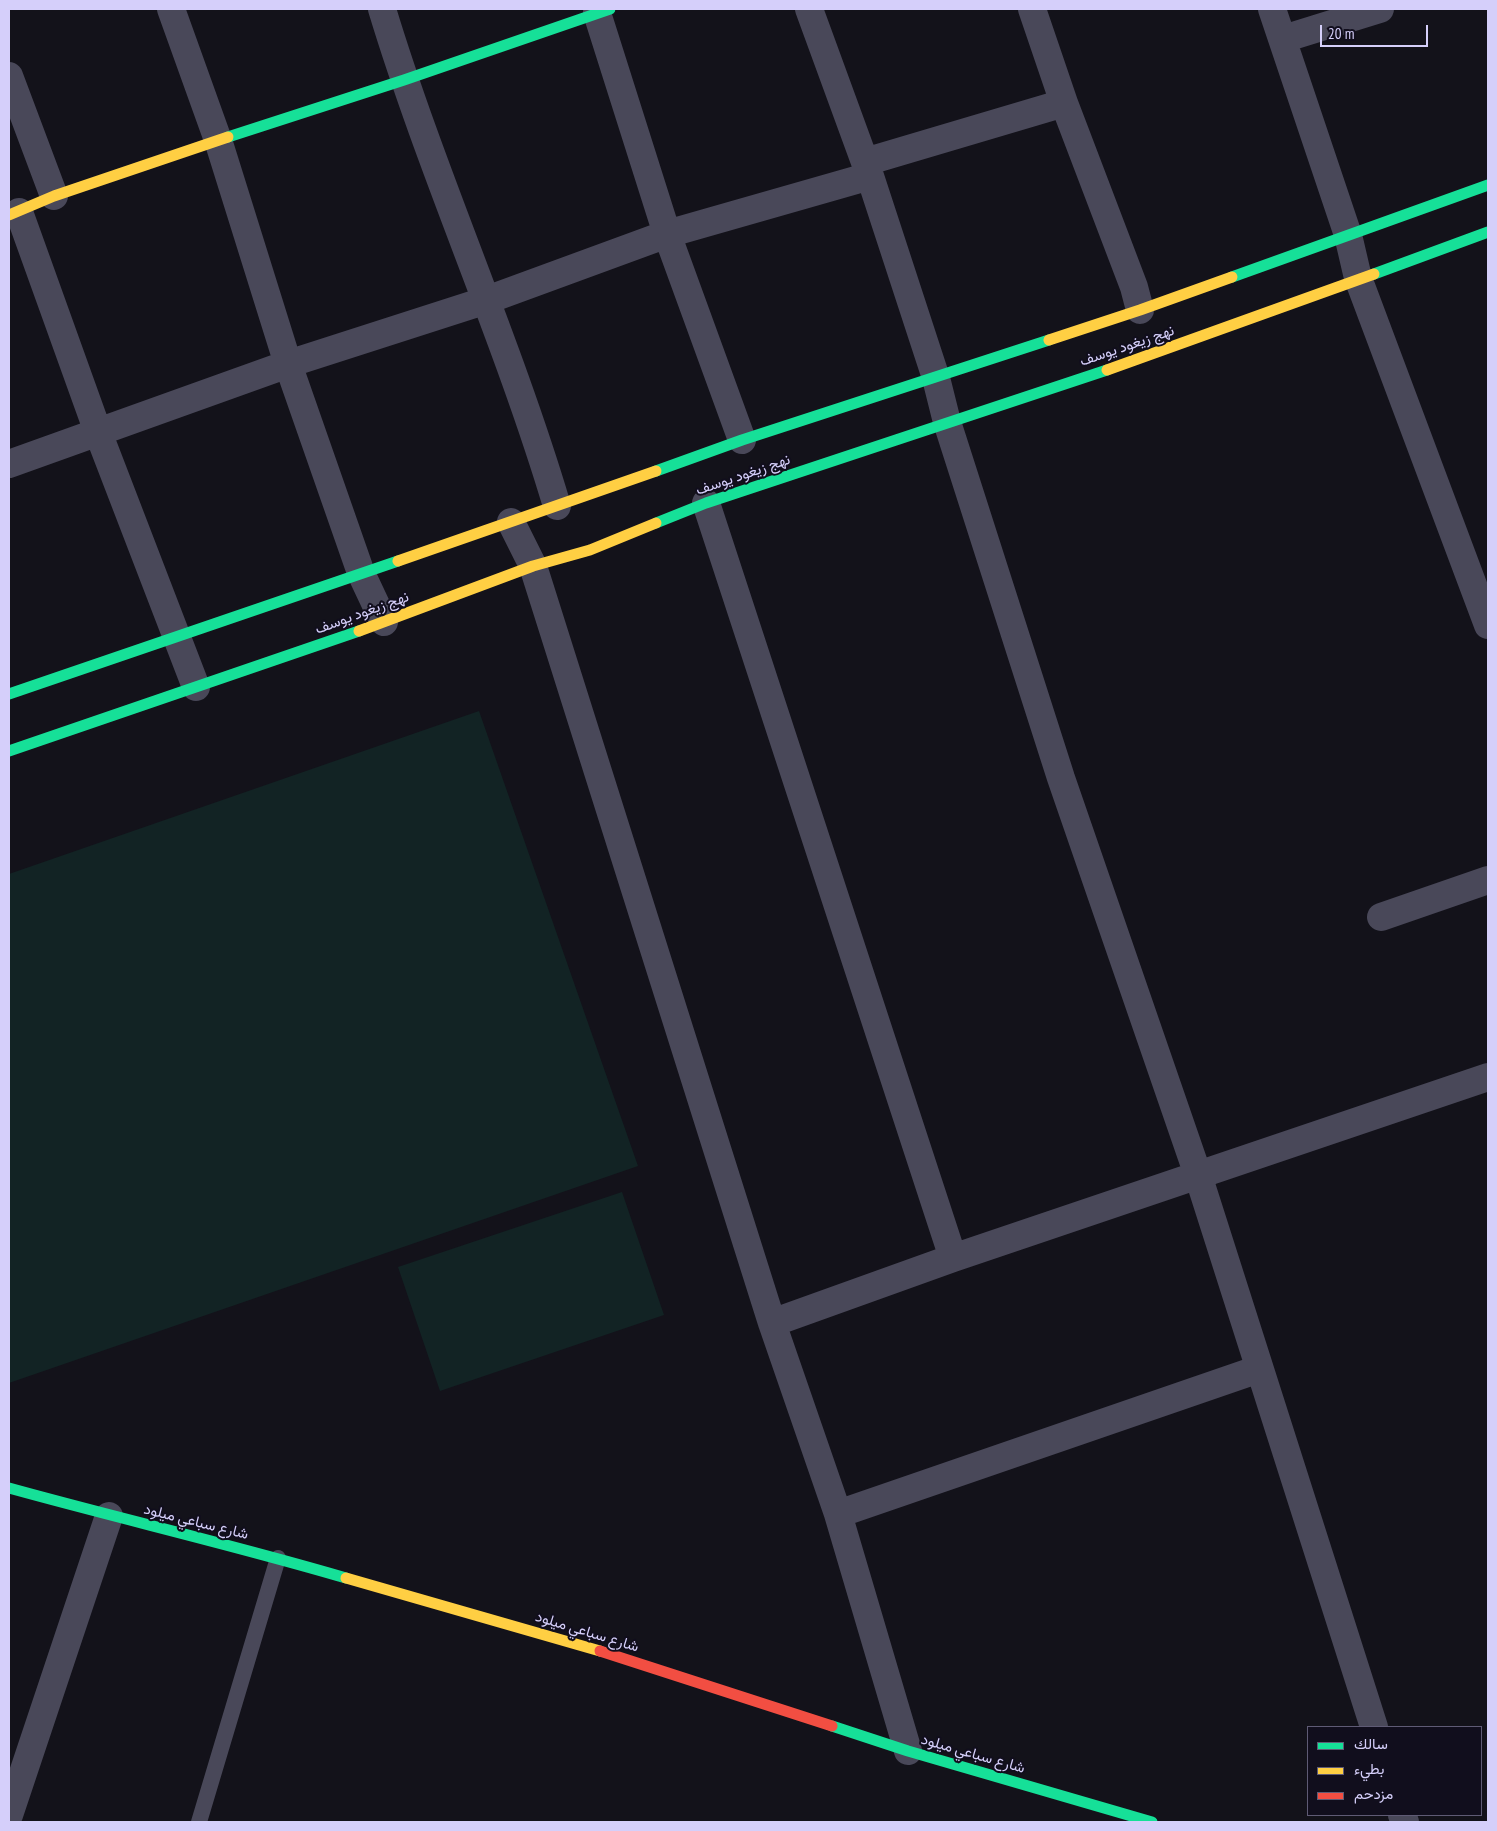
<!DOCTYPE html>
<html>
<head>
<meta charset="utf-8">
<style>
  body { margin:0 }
  #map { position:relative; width:1497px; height:1831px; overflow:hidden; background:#13121a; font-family:"PT Sans Narrow",Vazirmatn,sans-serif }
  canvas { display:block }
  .frame { position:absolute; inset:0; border:10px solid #d5cffa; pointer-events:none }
  .legend { position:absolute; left:1307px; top:1726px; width:175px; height:90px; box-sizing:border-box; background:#110e1d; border:1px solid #5f5b75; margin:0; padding:6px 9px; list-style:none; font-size:15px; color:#d5cffa }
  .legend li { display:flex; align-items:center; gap:10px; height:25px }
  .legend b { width:25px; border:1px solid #5f5b75 }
  .scale { position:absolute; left:1320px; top:25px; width:108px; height:22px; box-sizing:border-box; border:2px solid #d5cffa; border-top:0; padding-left:6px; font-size:15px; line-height:18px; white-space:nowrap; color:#d5cffa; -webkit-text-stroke:4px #110e1d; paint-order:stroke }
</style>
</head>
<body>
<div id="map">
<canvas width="1497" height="1831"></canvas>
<div class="frame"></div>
<ul class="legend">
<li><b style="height:6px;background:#16e098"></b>سالك</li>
<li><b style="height:6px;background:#ffcf43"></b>بطيء</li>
<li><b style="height:6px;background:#f24e42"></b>مزدحم</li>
</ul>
<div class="scale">20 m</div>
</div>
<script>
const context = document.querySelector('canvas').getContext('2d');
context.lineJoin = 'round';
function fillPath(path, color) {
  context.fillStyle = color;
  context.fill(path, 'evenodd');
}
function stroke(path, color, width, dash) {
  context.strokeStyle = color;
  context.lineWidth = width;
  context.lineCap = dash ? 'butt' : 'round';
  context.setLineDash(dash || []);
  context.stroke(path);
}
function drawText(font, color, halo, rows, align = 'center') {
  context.font = font + ' "PT Sans Narrow",Vazirmatn,sans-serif';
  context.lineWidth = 4;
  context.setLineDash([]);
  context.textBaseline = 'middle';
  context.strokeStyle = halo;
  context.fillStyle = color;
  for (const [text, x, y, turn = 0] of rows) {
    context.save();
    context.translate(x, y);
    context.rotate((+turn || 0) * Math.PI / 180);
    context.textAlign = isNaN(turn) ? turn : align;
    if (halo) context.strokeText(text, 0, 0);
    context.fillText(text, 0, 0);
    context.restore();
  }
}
fillPath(new Path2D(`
  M479 711 638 1166 9 1383V874Z
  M622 1192 664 1315 440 1391 398 1267Z`), '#122324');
stroke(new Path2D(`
  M199 1822 278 1558`), '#494859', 16);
stroke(new Path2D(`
  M171 9 218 140 288 364 361 573 384 622
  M382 9C433 177 507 338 557 506
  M809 9 870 176 936 378 947 422 1061 778 1198 1175 1374 1727
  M1032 9 1064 103
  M1272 9 1348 235 1358 278 1488 625
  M597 13 667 234 742 440
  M1283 39 1380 9
  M9 76 54 196
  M865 162 1064 103 1134 287 1140 310
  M19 212 98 432 196 687
  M9 464 288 364 487 300 667 234 870 176
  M706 503 953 1258
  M511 522 533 566 772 1323 838 1514 908 1751
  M1381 917 1488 880
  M772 1323 953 1258 1488 1077
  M838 1514 1259 1369
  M9 1815 109 1516
  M1402 1815 1405 1822`), '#494859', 28);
stroke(new Path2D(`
  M228 137 404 80 610 9
  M1374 274 1488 232
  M1232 277 1488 185
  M656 471 742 440 1049 340
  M656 523 706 503 1107 370
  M9 694 398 561
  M9 751 359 631
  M9 1488C121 1519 234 1545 346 1578
  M832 1726 908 1751 1152 1822`), '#16e098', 11);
stroke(new Path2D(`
  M9 215 54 196 228 137
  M1049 340 1140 310 1232 277
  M1107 370 1374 274
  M398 561 656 471
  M359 631 533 566 590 550 656 523
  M346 1578 600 1651`), '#ffcf43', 11);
stroke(new Path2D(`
  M600 1651 832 1726`), '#f24e42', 11);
drawText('15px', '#d5cffa', '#110e1d', [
  ["نهج زيغود يوسف",1127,346,-19],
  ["نهج زيغود يوسف",743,475,-19],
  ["نهج زيغود يوسف",362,613,-20],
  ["شارع سباعي ميلود",196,1522,14],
  ["شارع سباعي ميلود",587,1632,17],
  ["شارع سباعي ميلود",973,1754,16]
]);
</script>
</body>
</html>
